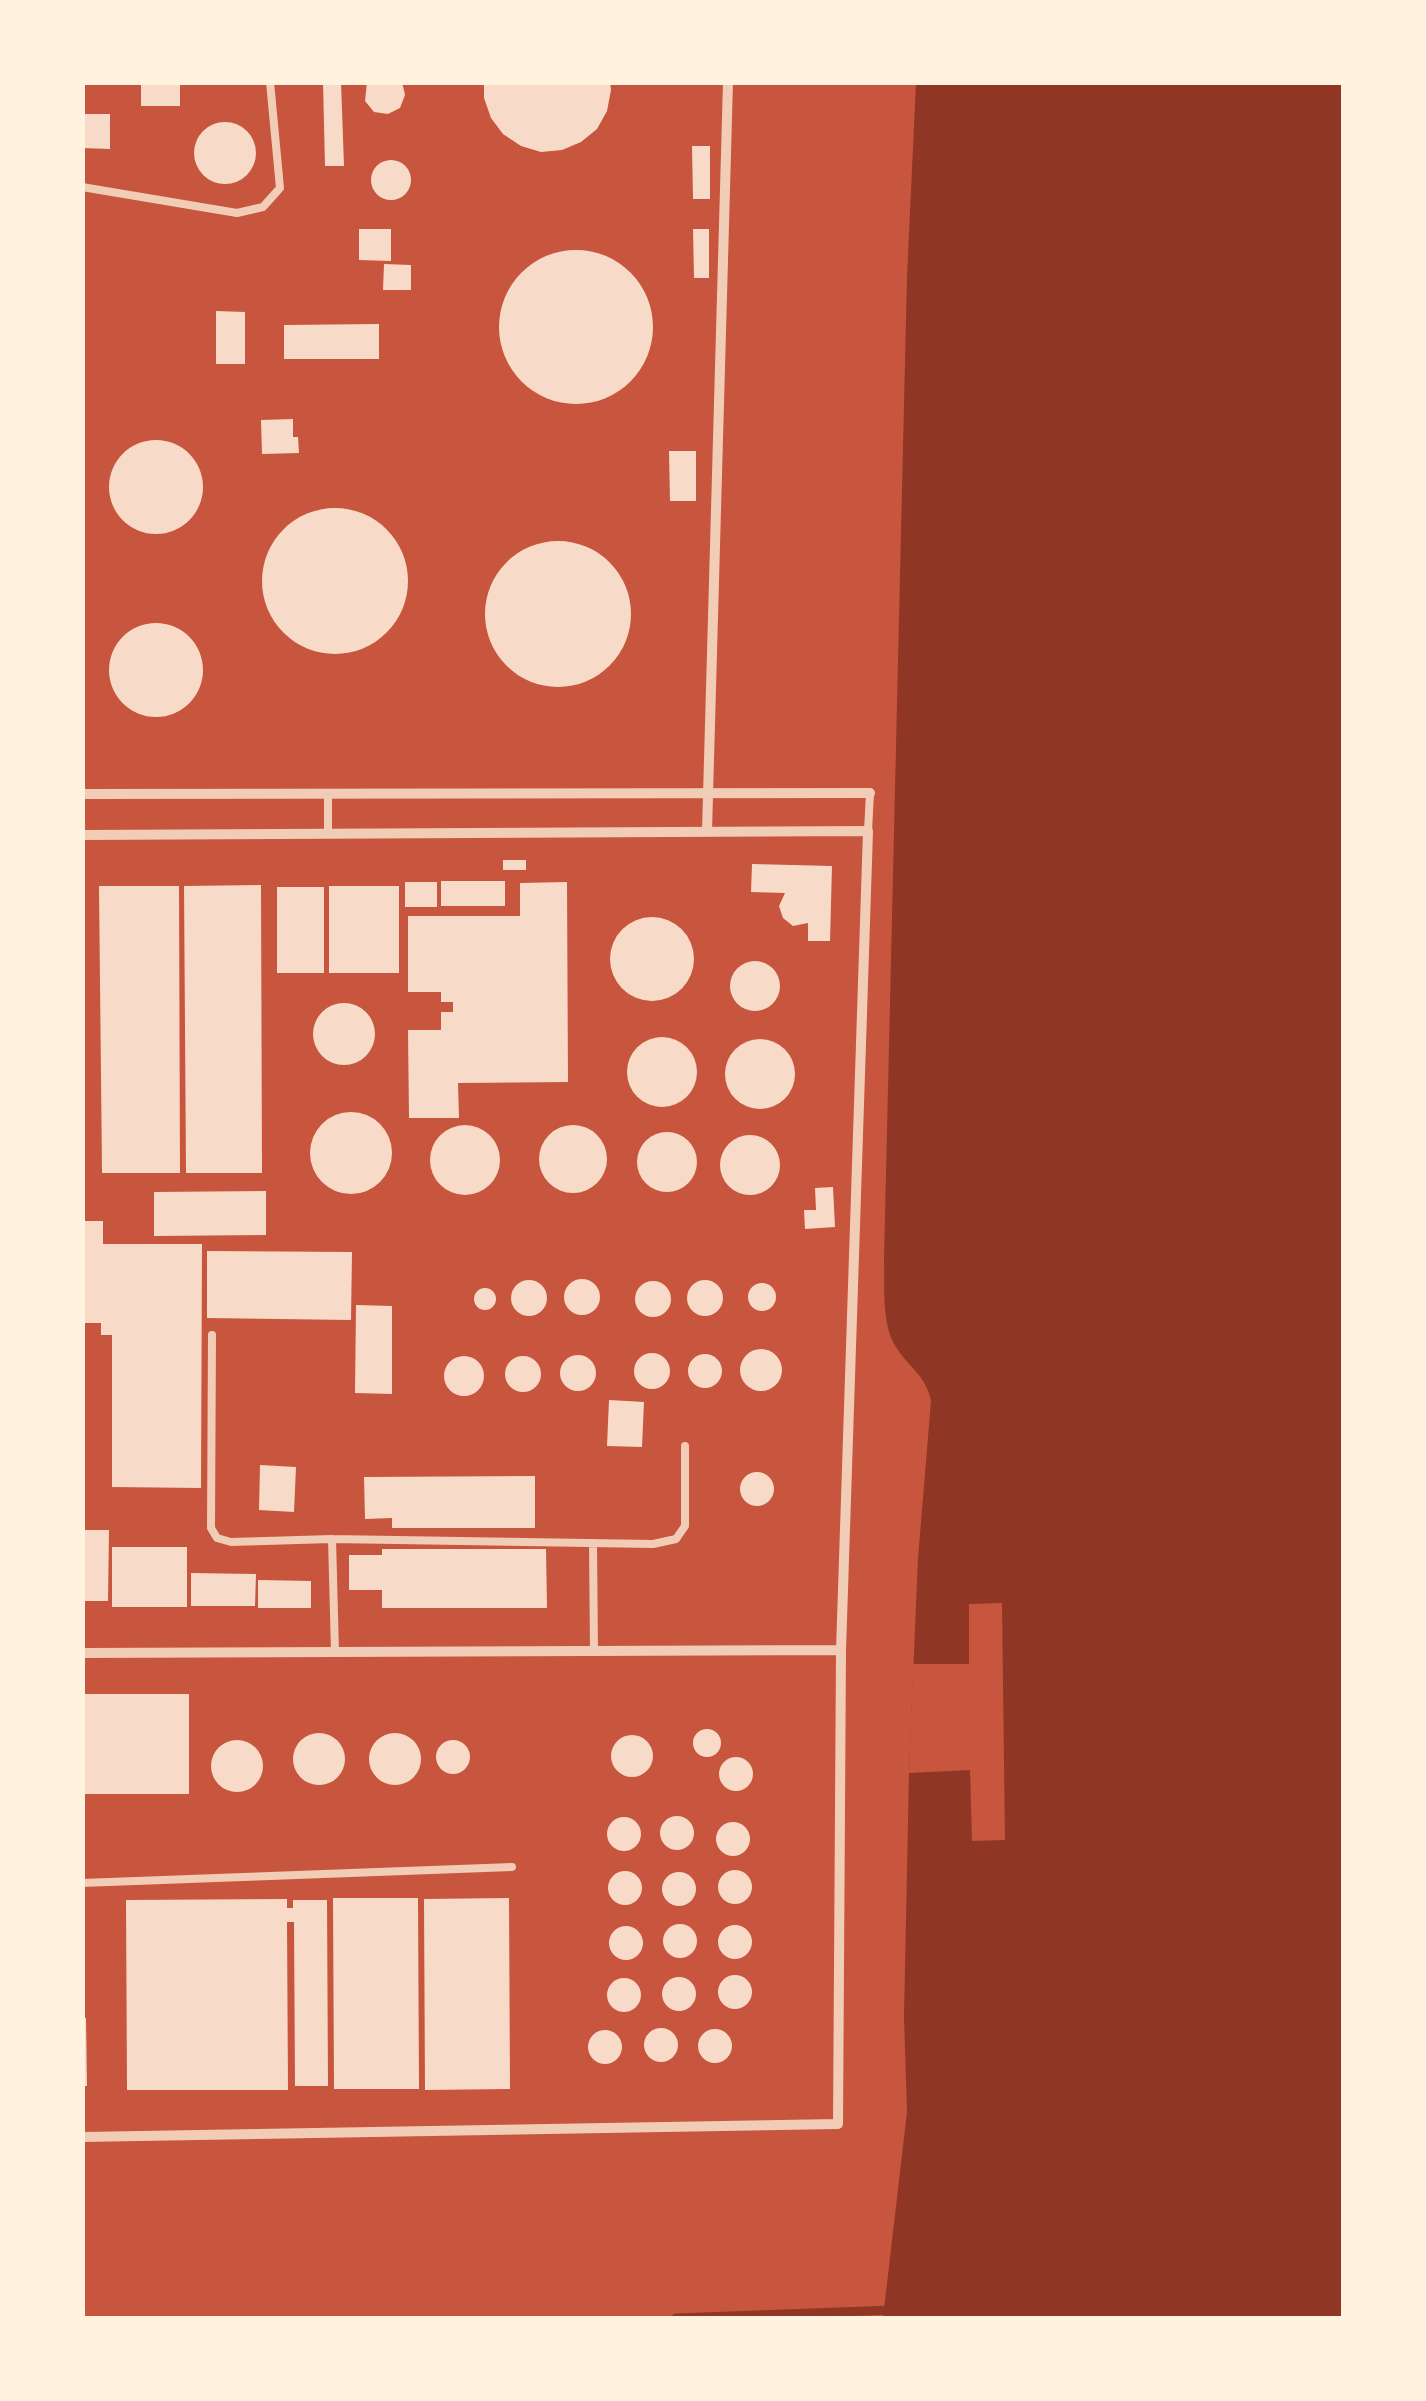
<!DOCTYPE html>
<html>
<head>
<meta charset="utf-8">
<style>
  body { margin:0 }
  #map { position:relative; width:1426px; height:2401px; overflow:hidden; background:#c8553d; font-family:"Source Sans 3",sans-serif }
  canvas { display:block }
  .frame { position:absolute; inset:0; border:85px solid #fff3e0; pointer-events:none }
</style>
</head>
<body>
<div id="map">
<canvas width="1426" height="2401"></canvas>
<div class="frame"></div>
</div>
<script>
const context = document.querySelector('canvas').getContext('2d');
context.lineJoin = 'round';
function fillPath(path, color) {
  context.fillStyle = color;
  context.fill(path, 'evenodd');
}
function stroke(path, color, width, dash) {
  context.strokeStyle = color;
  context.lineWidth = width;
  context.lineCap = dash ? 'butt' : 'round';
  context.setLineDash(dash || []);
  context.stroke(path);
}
fillPath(new Path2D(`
  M916 83H1343V2318H883L907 2112 904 2017 909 1773 918 1558 931 1401C926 1375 909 1368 896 1347 881 1324 885 1286 884 1259L907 277Z`), '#8f3625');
fillPath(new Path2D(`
  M1002 1603 1005 1840 972 1841 970 1770 909 1773 913 1664H969V1604Z`), '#c8553d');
stroke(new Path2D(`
  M676 2318 893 2310`), '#8f3625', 9);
fillPath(new Path2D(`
  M141 82H180V106H141Z
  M323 82H341L344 166H325Z
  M367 82H402L405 95 400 108 388 114 374 112 365 101Z
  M484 82H610L611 90 607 111 597 129 581 142 562 150 541 152 521 146 503 134 491 118 484 98Z
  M82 114H110V149L82 148Z
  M194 153a31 31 0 1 1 62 0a31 31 0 1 1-62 0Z
  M692 146H710V199H693Z
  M371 180a20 20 0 1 1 40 0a20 20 0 1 1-40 0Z
  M359 229H391V261L359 260Z
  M693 229H709V278H694Z
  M499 327a77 77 0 1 1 154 0a77 77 0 1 1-154 0Z
  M384 264 411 265V290H383Z
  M216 311 245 312V364H216Z
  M379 324V359H284V325Z
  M293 419V437H298L299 453 262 454 261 420Z
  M109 487a47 47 0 1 1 94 0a47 47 0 1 1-94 0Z
  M669 451H696V501H670Z
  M262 581a73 73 0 1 1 146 0a73 73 0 1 1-146 0Z
  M485 614a73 73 0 1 1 146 0a73 73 0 1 1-146 0Z
  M109 670a47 47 0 1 1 94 0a47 47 0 1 1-94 0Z
  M503 860H526V870H503Z
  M752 864 832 866 830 941H808V923L793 926 783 918 779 906 785 893 751 892Z
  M441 881H505V906H441Z
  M405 882H437V907H405Z
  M567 882 568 1082 458 1083 459 1118H409L408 1030H441V1012H453V1002H441V992H408V916H520V883Z
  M261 885 262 1173H186L184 886Z
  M99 886H179L180 1173H102Z
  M329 886H399V973H329Z
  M277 887H324V973H277Z
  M610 959a42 42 0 1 1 84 0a42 42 0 1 1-84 0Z
  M730 986a25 25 0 1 1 50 0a25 25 0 1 1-50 0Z
  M313 1034a31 31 0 1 1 62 0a31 31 0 1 1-62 0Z
  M627 1072a35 35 0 1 1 70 0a35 35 0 1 1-70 0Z
  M725 1074a35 35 0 1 1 70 0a35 35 0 1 1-70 0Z
  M310 1153a41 41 0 1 1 82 0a41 41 0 1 1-82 0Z
  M539 1159a34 34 0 1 1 68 0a34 34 0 1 1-68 0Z
  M430 1160a35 35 0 1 1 70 0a35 35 0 1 1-70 0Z
  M637 1162a30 30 0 1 1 60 0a30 30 0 1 1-60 0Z
  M720 1165a30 30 0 1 1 60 0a30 30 0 1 1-60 0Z
  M833 1187 835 1227 805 1229 804 1210H816L815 1188Z
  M266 1191V1235L154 1236V1192Z
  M82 1221H103V1244H202L201 1488 112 1487V1335H101V1323H82Z
  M207 1251 352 1252 351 1320 207 1318Z
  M564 1297a18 18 0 1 1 36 0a18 18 0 1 1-36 0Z
  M687 1298a18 18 0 1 1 36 0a18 18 0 1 1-36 0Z
  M511 1298a18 18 0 1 1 36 0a18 18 0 1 1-36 0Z
  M635 1299a18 18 0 1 1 36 0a18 18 0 1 1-36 0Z
  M748 1297a14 14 0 1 1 28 0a14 14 0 1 1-28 0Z
  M474 1299a11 11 0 1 1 22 0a11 11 0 1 1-22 0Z
  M356 1305 392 1306V1394L355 1393Z
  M740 1370a21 21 0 1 1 42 0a21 21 0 1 1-42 0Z
  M634 1371a18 18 0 1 1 36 0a18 18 0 1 1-36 0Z
  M688 1371a17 17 0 1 1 34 0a17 17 0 1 1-34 0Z
  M560 1373a18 18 0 1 1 36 0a18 18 0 1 1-36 0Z
  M444 1376a20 20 0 1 1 40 0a20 20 0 1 1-40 0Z
  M505 1374a18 18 0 1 1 36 0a18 18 0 1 1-36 0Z
  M609 1400 644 1402 642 1447 607 1446Z
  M260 1465 296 1467 294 1512 259 1510Z
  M740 1489a17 17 0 1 1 34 0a17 17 0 1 1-34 0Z
  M535 1476V1528H392V1518L365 1519 364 1477Z
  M82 1530H109L108 1601H82Z
  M112 1547H187V1607H112Z
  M382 1549H546L547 1608H382V1590H349V1555H382Z
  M191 1573 256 1574 255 1606H191Z
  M258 1580 311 1581V1608H258Z
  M82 1694H189V1794H82Z
  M693 1743a14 14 0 1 1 28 0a14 14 0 1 1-28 0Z
  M293 1759a26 26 0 1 1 52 0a26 26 0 1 1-52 0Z
  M369 1759a26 26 0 1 1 52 0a26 26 0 1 1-52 0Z
  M611 1756a21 21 0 1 1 42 0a21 21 0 1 1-42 0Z
  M436 1757a17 17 0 1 1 34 0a17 17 0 1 1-34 0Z
  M211 1766a26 26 0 1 1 52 0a26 26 0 1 1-52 0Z
  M719 1774a17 17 0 1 1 34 0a17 17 0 1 1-34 0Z
  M660 1833a17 17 0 1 1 34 0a17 17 0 1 1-34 0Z
  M607 1834a17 17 0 1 1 34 0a17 17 0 1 1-34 0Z
  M716 1839a17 17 0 1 1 34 0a17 17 0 1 1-34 0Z
  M718 1887a17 17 0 1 1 34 0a17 17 0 1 1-34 0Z
  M608 1888a17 17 0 1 1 34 0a17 17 0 1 1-34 0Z
  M662 1889a17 17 0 1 1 34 0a17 17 0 1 1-34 0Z
  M333 1898H418L419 2089H334Z
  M509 1898 510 2089 425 2090 424 1899Z
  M287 1899V1908H293V1900H327L328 2086H295L294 1922H287L288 2090H127L126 1900Z
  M663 1941a17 17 0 1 1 34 0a17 17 0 1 1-34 0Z
  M718 1942a17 17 0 1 1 34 0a17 17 0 1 1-34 0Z
  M609 1943a17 17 0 1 1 34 0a17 17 0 1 1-34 0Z
  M718 1992a17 17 0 1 1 34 0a17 17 0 1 1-34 0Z
  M662 1994a17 17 0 1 1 34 0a17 17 0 1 1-34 0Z
  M607 1995a17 17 0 1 1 34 0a17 17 0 1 1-34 0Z
  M82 2018H86L87 2086H82Z
  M644 2045a17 17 0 1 1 34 0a17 17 0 1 1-34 0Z
  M698 2046a17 17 0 1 1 34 0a17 17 0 1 1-34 0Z
  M588 2047a17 17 0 1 1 34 0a17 17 0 1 1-34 0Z`), '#f7dbc8');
stroke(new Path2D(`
  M82 187 237 213 263 207 280 188 270 82
  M868 831 870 793
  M328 834V793
  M212 1335 211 1528 217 1538 231 1542 332 1539 653 1544 676 1539 685 1526V1446
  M332 1539 335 1652
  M593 1543 594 1651
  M82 1883 512 1867`), '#f1ccb7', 8);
stroke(new Path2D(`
  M82 794 870 793
  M707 831 728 82
  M82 835 868 831 841 1650 838 2124 82 2137
  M82 1653 841 1650`), '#f1ccb7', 10);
</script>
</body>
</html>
